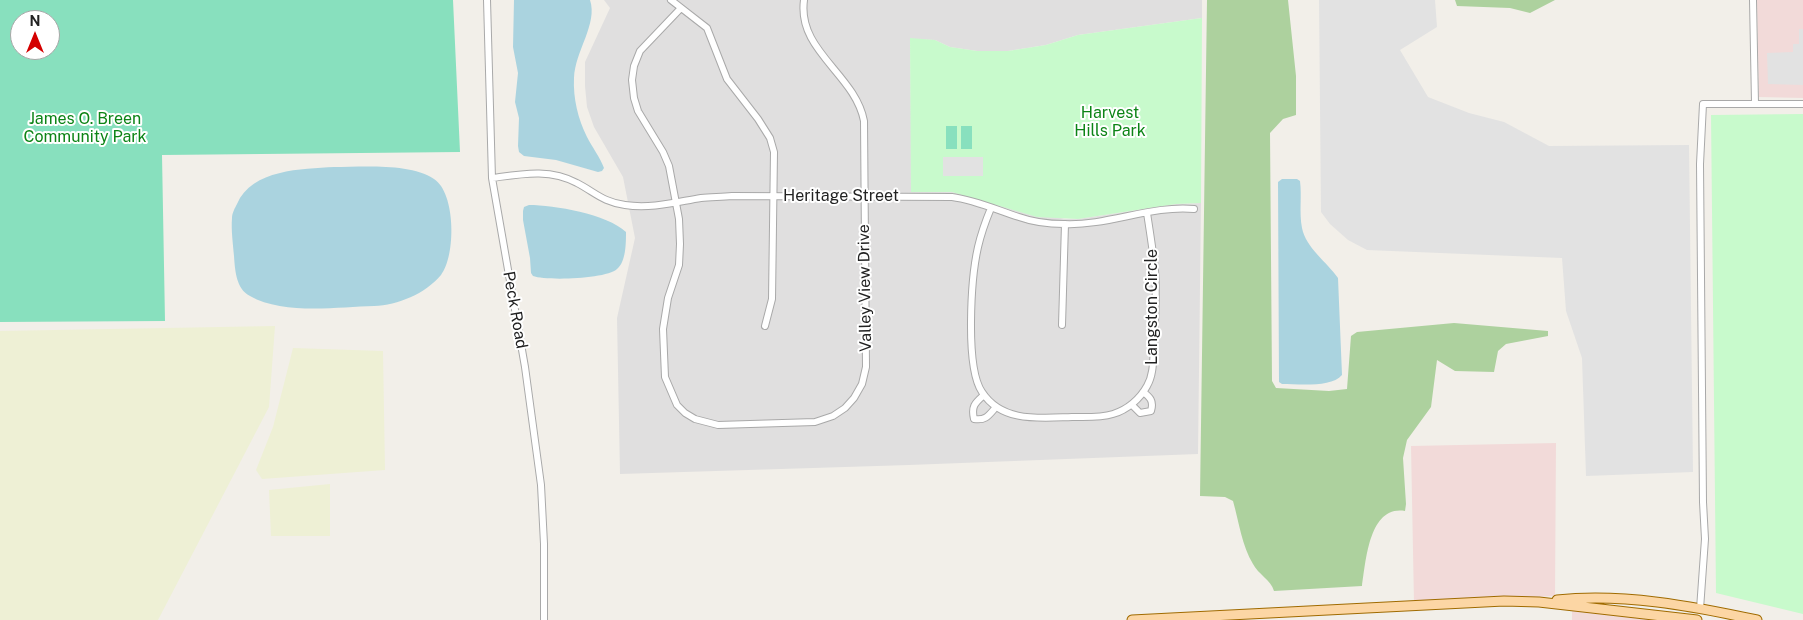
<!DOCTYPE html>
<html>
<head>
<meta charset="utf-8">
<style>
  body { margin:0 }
  #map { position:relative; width:1803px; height:620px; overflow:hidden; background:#f2efe9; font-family:"Public Sans",sans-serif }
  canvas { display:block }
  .north { position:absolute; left:10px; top:10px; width:50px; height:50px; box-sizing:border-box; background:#fff; border:1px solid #a7a7a7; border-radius:50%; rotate:0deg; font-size:14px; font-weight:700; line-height:20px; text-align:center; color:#222 }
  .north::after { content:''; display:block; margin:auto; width:18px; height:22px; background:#d40000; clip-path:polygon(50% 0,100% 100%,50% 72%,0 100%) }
</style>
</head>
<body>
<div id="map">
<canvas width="1803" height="620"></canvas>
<div class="north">N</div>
</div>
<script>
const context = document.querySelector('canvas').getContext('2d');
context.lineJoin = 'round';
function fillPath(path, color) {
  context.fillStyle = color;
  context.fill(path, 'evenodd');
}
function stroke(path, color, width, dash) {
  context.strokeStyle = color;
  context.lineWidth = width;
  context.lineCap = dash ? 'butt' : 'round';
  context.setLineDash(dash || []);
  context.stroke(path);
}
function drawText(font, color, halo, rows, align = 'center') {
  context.font = font + ' "Public Sans",sans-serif';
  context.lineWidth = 4;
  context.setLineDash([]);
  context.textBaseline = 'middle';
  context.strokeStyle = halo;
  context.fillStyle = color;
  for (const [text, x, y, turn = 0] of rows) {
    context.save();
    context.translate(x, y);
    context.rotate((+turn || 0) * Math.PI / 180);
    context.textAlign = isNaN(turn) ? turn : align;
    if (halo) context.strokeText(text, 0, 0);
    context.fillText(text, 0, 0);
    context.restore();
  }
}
fillPath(new Path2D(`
  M604 0H1202V18L1078 35 1046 45 1008 51H977L950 47 935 40 910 39 912 192H952L1065 219H1078L1176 204 1201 203 1198 454 909 465 620 474 617 318 635 238 623 177 594 127 587 107 585 86V62L610 8Z`), '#e0dfdf');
fillPath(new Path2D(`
  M1757 0H1803V98L1759 97Z
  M1556 443 1555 596 1414 603 1411 446Z
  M1572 611 1652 620H1572Z`), '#f2dad9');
fillPath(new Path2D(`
  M275 326 269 407 158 620H0V331Z
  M293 348 383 351 385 470 262 479 256 470 273 427Z
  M330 484V536H271L269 490Z`), '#eef0d5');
fillPath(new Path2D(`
  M1207 0H1288L1296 76V115L1283 119 1270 133 1272 381 1276 388 1329 391 1347 389 1351 336 1357 332 1454 323 1548 331V336L1506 344 1498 351 1494 372 1455 371 1437 360 1431 407 1407 440 1403 458 1406 504 1405 511C1369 505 1366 561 1362 586L1274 591C1271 580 1258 574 1253 564 1242 546 1239 522 1233 501L1225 497 1200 496Z
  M1455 0H1555L1530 13 1510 8 1457 6Z`), '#add19e');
fillPath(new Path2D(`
  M1202 18 1201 203 1176 204 1078 219 1037 217 952 192H911L910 38 935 40 950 47 977 51H1008L1046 45 1078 35Z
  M1803 114V614L1716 593 1711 115Z`), '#c8facc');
fillPath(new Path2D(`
  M0 0H453L460 152 162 155 165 321 0 322ZM20 20H50V50H20Z
  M946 126H957V149H946Z
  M961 126H972V149H961Z`), '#88e0be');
fillPath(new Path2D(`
  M1319 0H1435L1437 27 1400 50 1428 97 1469 113 1504 122 1549 146 1689 145 1693 472 1586 476 1582 358 1566 311 1562 258 1367 250 1348 240 1330 224 1321 212Z
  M1799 29H1803V85L1768 84 1767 53 1793 52V44H1799Z
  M943 157H983V176H943Z`), '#e2e2e2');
fillPath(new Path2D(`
  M514 0H590C598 24 575 51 574 78 573 98 578 119 587 137 592 147 600 157 604 168L602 171 598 172 556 160 524 156 519 152 518 146 519 118 515 102 518 73 513 47Z
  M334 167C363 167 410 163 434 179 456 193 456 256 441 275 425 294 398 305 374 306 337 307 283 315 250 296 236 289 235 270 234 256 233 244 231 230 232 218 232 213 235 208 237 204 252 169 302 169 334 167Z
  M1282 179H1297L1300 181C1302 196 1299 212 1302 228 1306 248 1327 262 1338 278L1342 375C1331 388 1298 384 1282 384L1279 382 1278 182Z
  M529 205C554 205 607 214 626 232 626 243 626 262 617 269 607 279 546 281 533 276L531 273 530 258 523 220V211L524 207Z`), '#aad3df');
const minor = new Path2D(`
  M487 0 492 178 525 367 541 485 544 544V620
  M671 0 707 28 727 79 758 119 770 138 774 152 772 299 765 326
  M1753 0 1755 103
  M681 8 640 51 634 66 632 80 634 98 638 111 663 152 669 166 679 219 680 244 679 265 668 298 663 329 665 377 677 405 685 413 695 419 718 425 815 422 833 416 845 408 854 398 862 384 866 367 864 121C855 74 797 51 804 0
  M492 178C521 174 550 168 577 183 596 193 603 202 625 205 651 209 676 202 701 198 711 197 721 197 732 196L952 197C975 200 997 210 1019 217 1033 222 1049 224 1064 224 1108 226 1151 205 1194 209
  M991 208C986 220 981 234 978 247 971 278 965 367 982 392 1002 423 1040 418 1072 417 1085 417 1100 418 1113 414 1127 410 1140 399 1147 386 1154 374 1153 359 1154 345 1155 320 1157 294 1155 270 1153 251 1150 232 1147 213
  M1062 325 1065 224
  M984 395C975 403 971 406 974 419 986 421 989 415 996 407
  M1132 405 1140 413 1151 411C1154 401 1150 397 1143 392
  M1700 609 1705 539 1703 502 1700 164 1703 104H1803`);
const major = new Path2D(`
  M1557 600C1623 593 1692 606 1757 620
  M1132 620 1504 601 1539 602 1697 620`);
stroke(minor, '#a9a9a9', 8);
stroke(major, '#a06b00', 11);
stroke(minor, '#fff', 6);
stroke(major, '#fcd6a4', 9);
drawText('16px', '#0c8416', '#fff', [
  ["Harvest",1110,113],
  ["Hills Park",1110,131],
  ["James O. Breen",85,119],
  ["Community Park",85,137]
]);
drawText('16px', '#222', '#fff', [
  ["Heritage Street",841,196],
  ["Valley View Drive",865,288,-91],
  ["Langston Circle",1152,307,-90],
  ["Peck Road",515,310,80]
]);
</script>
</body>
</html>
